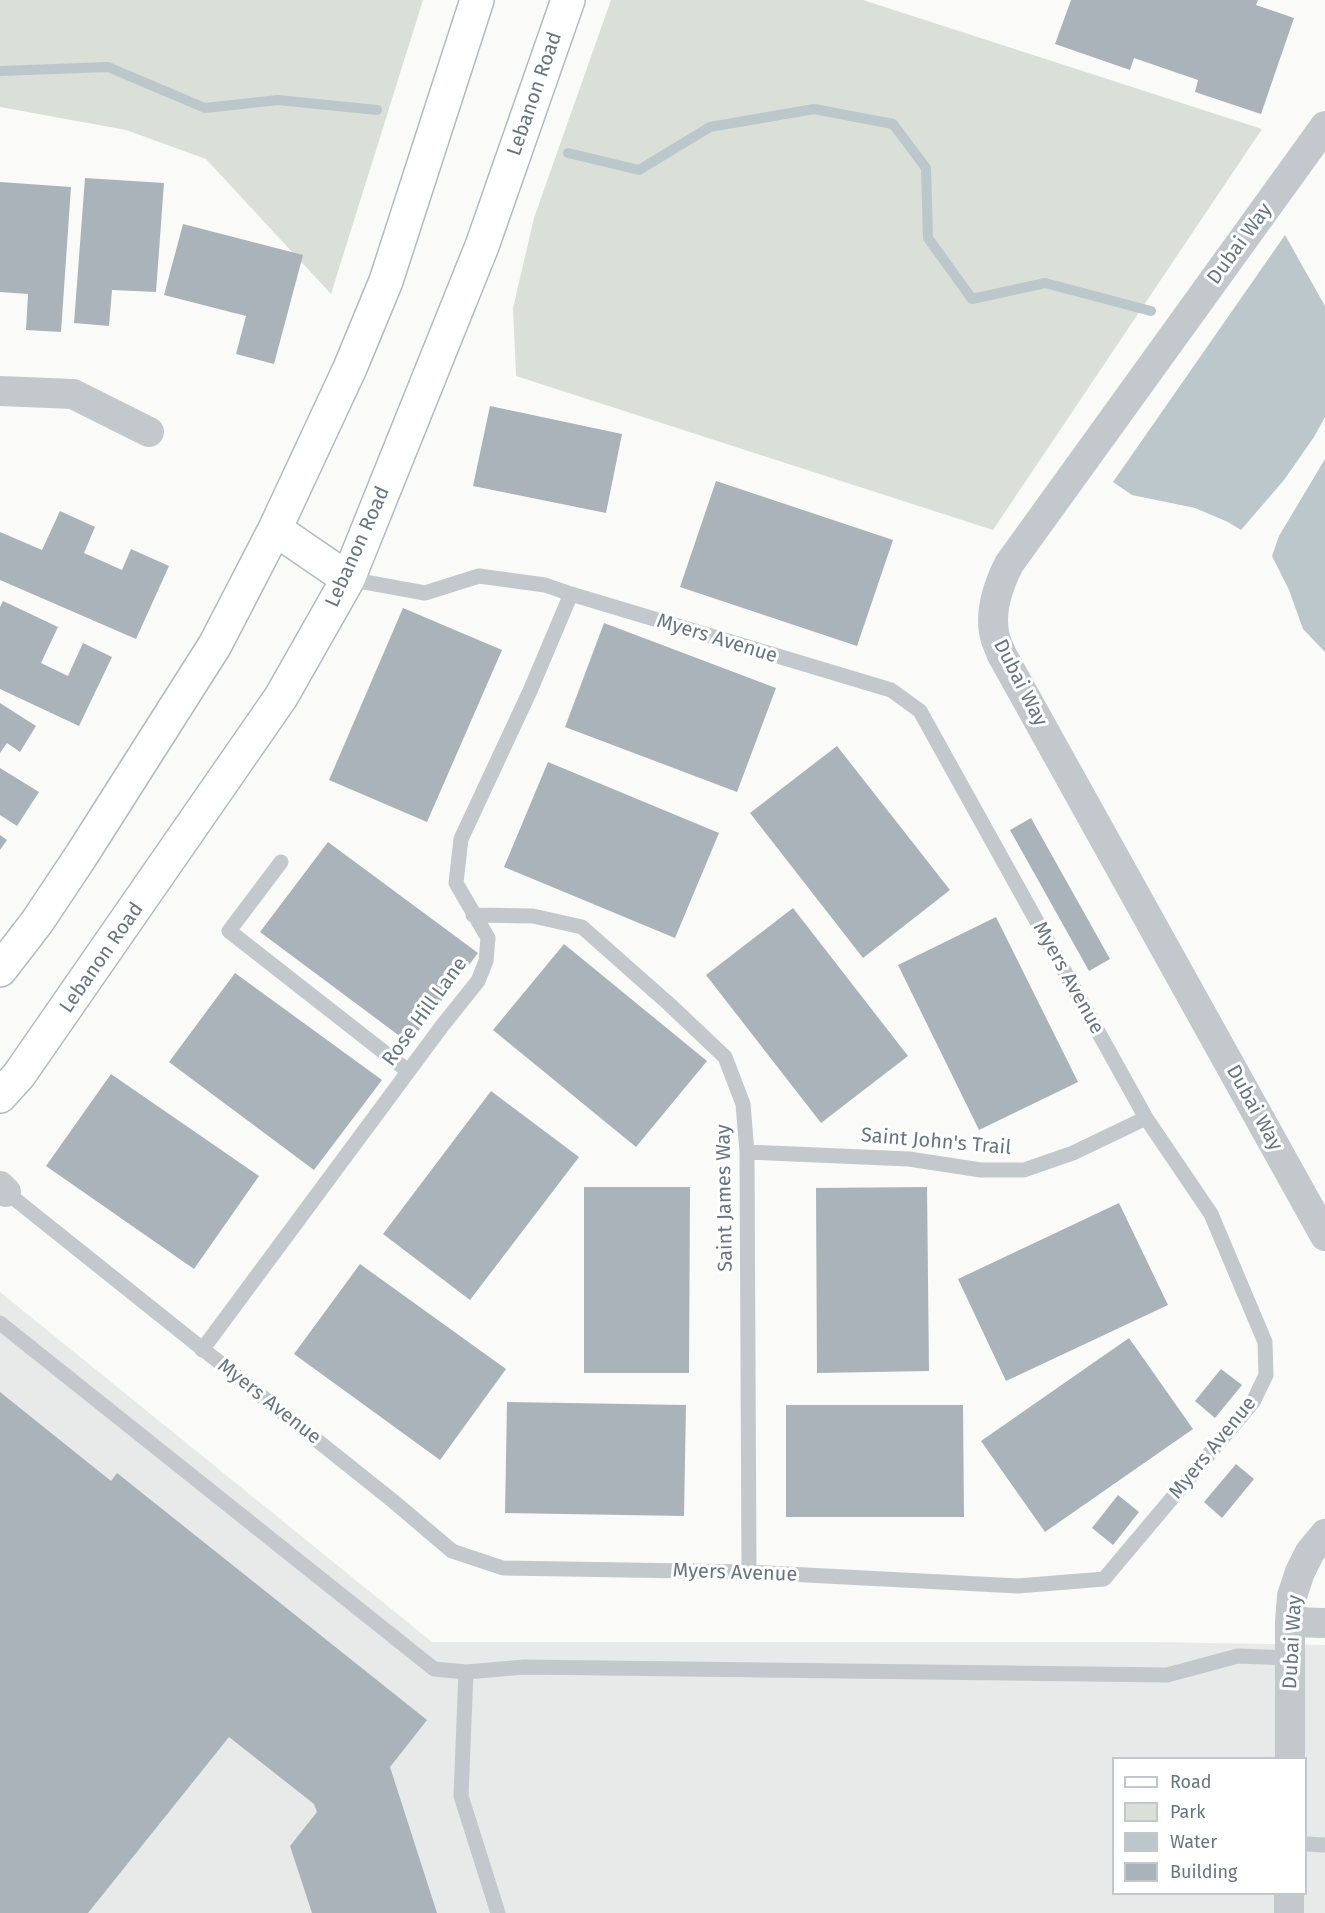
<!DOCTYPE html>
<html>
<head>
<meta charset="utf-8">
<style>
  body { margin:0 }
  #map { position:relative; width:1325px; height:1913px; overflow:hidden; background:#fafaf8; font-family:"Fira Sans",sans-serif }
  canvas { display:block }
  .legend { position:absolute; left:1112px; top:1757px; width:195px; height:138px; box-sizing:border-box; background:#fff; border:2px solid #c1c8cd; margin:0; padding:8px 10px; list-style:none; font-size:18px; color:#657683 }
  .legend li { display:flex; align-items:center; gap:12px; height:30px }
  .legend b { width:30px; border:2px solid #c1c8cd }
</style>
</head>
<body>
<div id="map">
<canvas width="1325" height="1913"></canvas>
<ul class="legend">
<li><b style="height:8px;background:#fff"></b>Road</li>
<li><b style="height:16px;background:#dadfd7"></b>Park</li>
<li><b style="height:16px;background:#bbc7cb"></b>Water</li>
<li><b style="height:16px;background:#aab3b9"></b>Building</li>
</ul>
</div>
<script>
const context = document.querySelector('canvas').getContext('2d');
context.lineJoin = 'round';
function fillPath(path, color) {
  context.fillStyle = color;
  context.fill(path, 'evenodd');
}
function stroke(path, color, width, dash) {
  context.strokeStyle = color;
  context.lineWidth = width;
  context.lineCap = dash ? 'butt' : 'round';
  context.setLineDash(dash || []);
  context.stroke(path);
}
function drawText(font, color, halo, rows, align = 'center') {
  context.font = font + ' "Fira Sans",sans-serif';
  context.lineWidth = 6;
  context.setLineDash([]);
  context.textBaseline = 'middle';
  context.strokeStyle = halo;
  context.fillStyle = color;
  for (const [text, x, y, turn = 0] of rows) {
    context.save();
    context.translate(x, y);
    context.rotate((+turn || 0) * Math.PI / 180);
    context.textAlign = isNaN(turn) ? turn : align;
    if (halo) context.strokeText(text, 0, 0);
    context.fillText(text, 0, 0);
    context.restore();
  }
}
fillPath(new Path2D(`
  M0 1292 432 1642H1148L1325 1645V1913H0ZM1114 1758H1306V1894H1114Z`), '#e8e9e9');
fillPath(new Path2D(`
  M0 0H423L331 294 206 159 126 130 0 107Z
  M611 0H863L1262 129 993 530 516 376 513 308 534 218Z`), '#dadfd7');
fillPath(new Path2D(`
  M1285 235 1325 306V417L1314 437 1284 480 1241 530 1228 522 1195 508 1132 495 1113 482Z
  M1325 459V652L1303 629 1289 590 1272 556 1279 536Z`), '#bbc7cb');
stroke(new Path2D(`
  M0 71 108 67 205 108 278 100 377 110
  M568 153 639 170 710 127 814 109 893 124 926 168 928 238 972 299 1045 283 1151 311`), '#bbc7cb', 10);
fillPath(new Path2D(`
  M1071 0H1258L1256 5 1294 18 1261 114 1195 92 1198 80 1134 58 1130 70 1055 44Z
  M85 178 164 183 156 292 112 290 109 326 74 323Z
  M0 182 71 187 61 332 26 330 28 294 0 292Z
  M183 224 303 255 274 364 236 354 246 316 164 295Z
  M490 406 622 434 606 513 473 486Z
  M716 481 893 540 857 646 680 587Z
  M60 511 95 527 84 553 122 570 131 549 169 566 136 639 0 580V532L42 550Z
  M3 601 58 627 41 663 68 676 83 643 112 657 79 726 0 689V607Z
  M403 608 502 650 427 822 329 780Z
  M604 623 776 688 737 792 565 727Z
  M0 703 36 726 20 752 7 743 0 753Z
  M837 746 950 890 863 958 750 813Z
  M548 762 719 833 675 938 504 867Z
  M0 768 39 792 17 826 0 815Z
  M1031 818 1110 959 1089 971 1010 830Z
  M0 835 7 840 0 850Z
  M328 842 478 953 409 1043 260 932Z
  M793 908 908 1056 821 1123 706 975Z
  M996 917 1078 1082 979 1130 898 965Z
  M564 944 707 1061 636 1147 493 1030Z
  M235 973 382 1080 314 1170 169 1062Z
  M111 1074 259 1176 194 1269 46 1166Z
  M491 1091 579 1157 470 1300 383 1234Z
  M584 1187H690L689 1373H584Z
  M927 1187 929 1371 817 1373 816 1188Z
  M1119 1203 1168 1305 1006 1381 958 1279Z
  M360 1264 506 1369 440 1460 294 1354Z
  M1129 1338 1193 1429 1045 1532 981 1441Z
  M1221 1369 1242 1385 1215 1418 1195 1401Z
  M0 1392 111 1481 117 1473 427 1720 390 1767 437 1913H312L290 1846 317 1812 314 1804 229 1737 88 1913H0Z
  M507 1402 686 1405 684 1516 505 1513Z
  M786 1405H963L964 1517H786Z
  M1236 1464 1254 1479 1222 1518 1204 1502Z
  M1118 1495 1139 1512 1113 1545 1092 1528Z`), '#aab3b9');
const secondary = new Path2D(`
  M275 529 348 579
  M0 970 37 922 81 856 215 645 275 529 350 368 386 281 477 0
  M0 1096 19 1075 281 697 348 579 482 246 568 0`);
stroke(secondary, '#b3babf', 36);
stroke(new Path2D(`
  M281 862 229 931 408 1071
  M473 915 533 916 582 927 669 1004 725 1057 743 1104 747 1152 749 1572
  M747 1152 909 1159 981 1170H1024L1073 1153 1146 1118
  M6 1192 393 1501 452 1551 503 1568 749 1572 1018 1586 1104 1579 1253 1402 1266 1375 1265 1342 1211 1214 1146 1118 920 711 891 690 571 594 545 585 479 576 425 593 348 579
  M0 1323 434 1669 466 1672 461 1796 498 1913
  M202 1350 442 1026 478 981 486 961 488 938 456 883 461 839 530 691 571 594
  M466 1672 524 1667 1167 1675 1238 1656 1290 1658
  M1306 1844 1325 1845`), '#c3c8cc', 15);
stroke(new Path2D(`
  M1325 126 1009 564C999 584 990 609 994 632 995 640 999 648 1002 655L1325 1236
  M0 391 73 394 149 432
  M0 1186 6 1192
  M1290 1622 1325 1623
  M1290 1758V1622L1292 1596 1300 1572 1310 1552 1325 1534
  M1289 1913V1894`), '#c3c8cc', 30);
stroke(secondary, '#fff', 33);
drawText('20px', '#657683', '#fff', [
  ["Lebanon Road",535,94,-71],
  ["Dubai Way",1240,244,-54],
  ["Lebanon Road",358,547,-66],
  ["Myers Avenue",717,639,17],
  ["Dubai Way",1020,683,63],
  ["Lebanon Road",102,958,-55],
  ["Myers Avenue",1068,978,61],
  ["Rose Hill Lane",425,1012,-54],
  ["Dubai Way",1254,1108,61],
  ["Saint John's Trail",936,1142,5],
  ["Saint James Way",725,1198,-91],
  ["Myers Avenue",269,1402,38],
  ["Myers Avenue",1213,1448,-51],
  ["Myers Avenue",735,1573,2],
  ["Dubai Way",1293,1642,-87]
]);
</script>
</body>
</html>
